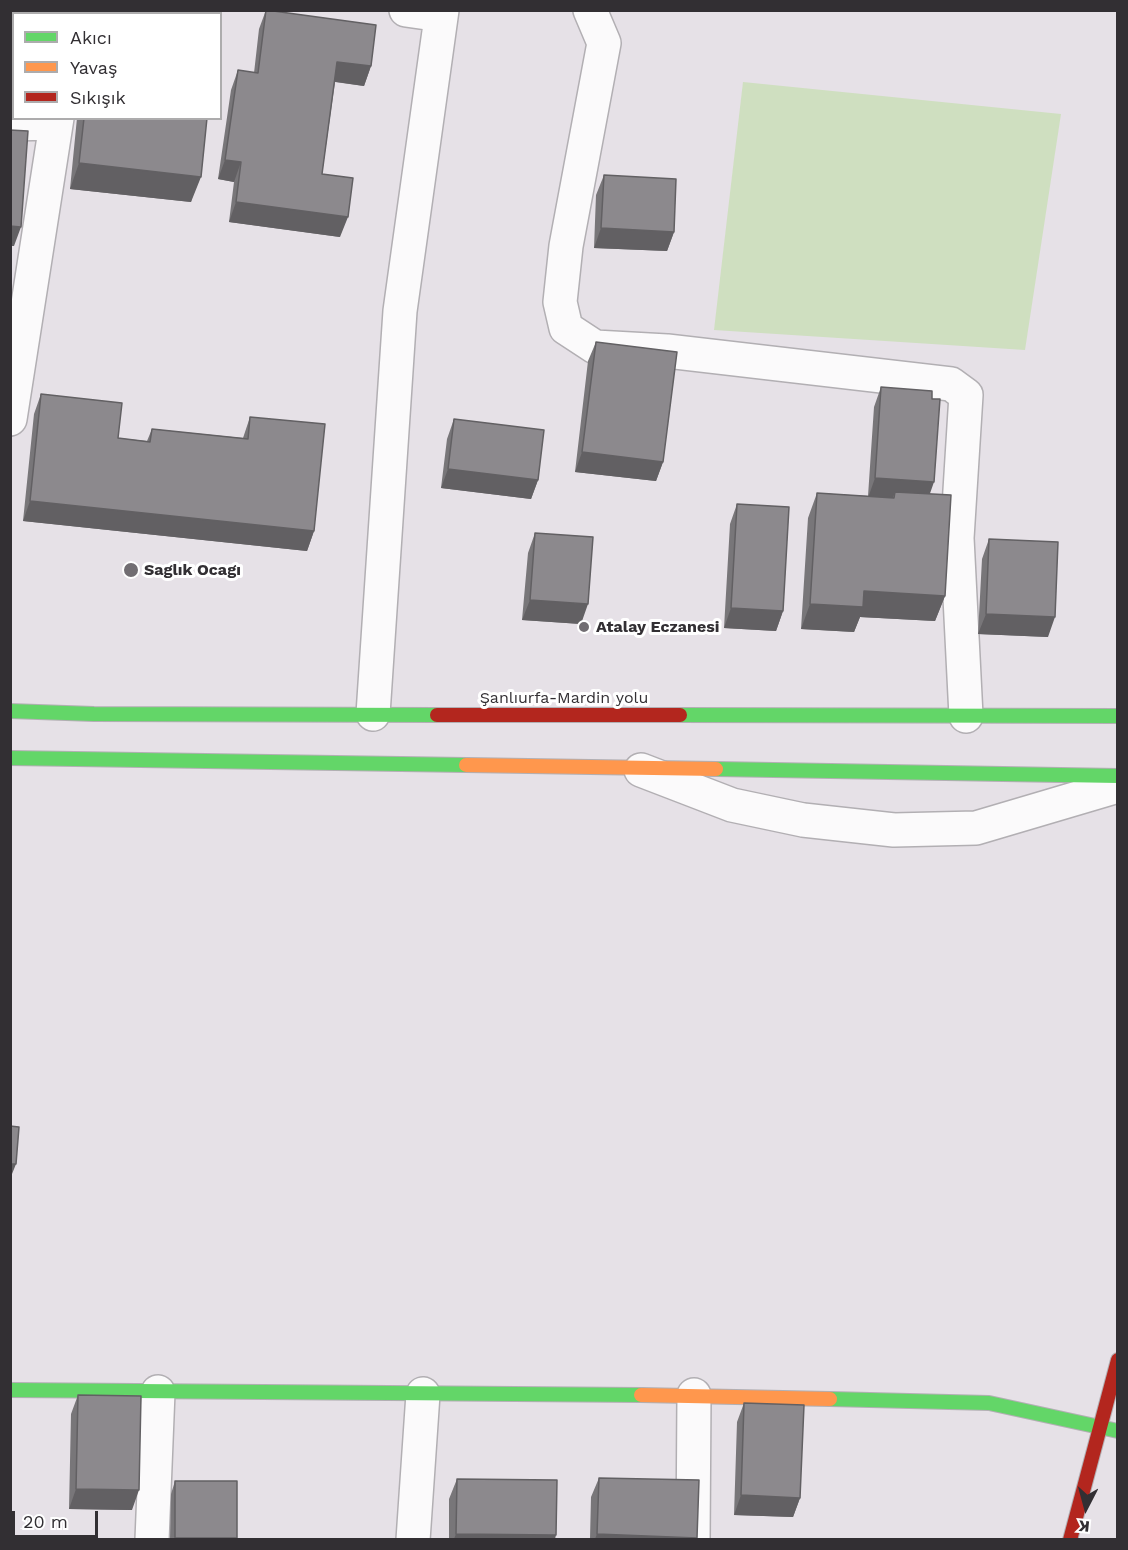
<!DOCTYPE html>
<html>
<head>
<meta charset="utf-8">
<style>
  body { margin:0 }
  #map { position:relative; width:1128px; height:1550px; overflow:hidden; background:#e6e1e7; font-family:"Work Sans",sans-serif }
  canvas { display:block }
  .frame { position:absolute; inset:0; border:12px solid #322f33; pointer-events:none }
  .legend { position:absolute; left:12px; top:12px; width:210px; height:108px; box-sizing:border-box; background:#fff; border:2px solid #adacad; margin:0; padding:8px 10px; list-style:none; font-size:18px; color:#322f33 }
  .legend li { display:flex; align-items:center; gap:12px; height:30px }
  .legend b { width:30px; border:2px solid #adacad }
  .north { position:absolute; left:1056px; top:1478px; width:60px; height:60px; -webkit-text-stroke:4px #fff; paint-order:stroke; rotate:186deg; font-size:16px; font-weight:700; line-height:24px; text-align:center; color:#322f33 }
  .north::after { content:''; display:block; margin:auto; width:21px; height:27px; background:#322f33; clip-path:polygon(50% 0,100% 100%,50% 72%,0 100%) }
  .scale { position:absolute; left:12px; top:1511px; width:86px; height:27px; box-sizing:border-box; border:3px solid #322f33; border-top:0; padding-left:8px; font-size:18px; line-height:21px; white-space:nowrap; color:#322f33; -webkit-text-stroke:4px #fff; paint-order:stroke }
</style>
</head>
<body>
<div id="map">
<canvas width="1128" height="1550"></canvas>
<div class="frame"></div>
<ul class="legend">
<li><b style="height:8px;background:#63d668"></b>Akıcı</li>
<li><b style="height:8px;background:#ff974d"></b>Yavaş</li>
<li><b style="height:8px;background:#b3261e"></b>Sıkışık</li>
</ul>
<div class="north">K</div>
<div class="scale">20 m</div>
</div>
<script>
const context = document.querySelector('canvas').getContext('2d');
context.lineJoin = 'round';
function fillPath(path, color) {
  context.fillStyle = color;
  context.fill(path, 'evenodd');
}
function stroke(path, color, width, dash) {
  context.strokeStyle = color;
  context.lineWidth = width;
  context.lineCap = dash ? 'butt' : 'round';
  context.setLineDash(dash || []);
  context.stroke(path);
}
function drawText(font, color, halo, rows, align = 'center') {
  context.font = font + ' "Work Sans",sans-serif';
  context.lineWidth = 6;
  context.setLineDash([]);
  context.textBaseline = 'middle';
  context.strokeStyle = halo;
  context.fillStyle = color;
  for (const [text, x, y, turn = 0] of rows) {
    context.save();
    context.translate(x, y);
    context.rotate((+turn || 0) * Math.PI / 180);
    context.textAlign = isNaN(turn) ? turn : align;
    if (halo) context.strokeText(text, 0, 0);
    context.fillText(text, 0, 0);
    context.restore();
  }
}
fillPath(new Path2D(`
  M743 82 1061 114 1025 350 714 330Z`), '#cfdfc0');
const street = new Path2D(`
  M406 10 441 15
  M590 10 604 43 566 246 560 302 566 328 595 347 667 351 951 384 966 395 957 538 966 716
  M82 14 83 10
  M10 124 55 123
  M10 419 57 118
  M373 714 400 311 442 10
  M641 770 732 805 803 820 894 830 976 828 1118 786
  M152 1540 158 1392
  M413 1540 423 1394
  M693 1540 694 1395`);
const fast = new Path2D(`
  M10 711 94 714 437 715
  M680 715 1118 716
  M10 758 466 765
  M716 769 1118 776
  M10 1390 641 1395
  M830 1399 989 1403 1118 1431`);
const slow = new Path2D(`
  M466 765 716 769
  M641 1395 830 1399`);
const jam = new Path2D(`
  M437 715H680
  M1070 1540 1118 1360`);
stroke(street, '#b2afb3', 36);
stroke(fast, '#b2afb3', 16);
stroke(slow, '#b2afb3', 16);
stroke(jam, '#b2afb3', 16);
stroke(street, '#fbfafb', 33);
stroke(fast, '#63d668', 14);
stroke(slow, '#ff974d', 14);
stroke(jam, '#b3261e', 14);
fillPath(new Path2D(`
  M266 10 371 66 364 86 335 82 322 174 340 237 229 222 234 182 218 179 231 90 238 70 254 73 259 29Z
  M77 118H207L191 202 70 189Z
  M604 175 674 232 667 251 594 248 596 195Z
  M596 342 663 462 656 481 575 472 588 361Z
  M881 387 930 494 945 596 935 621 860 617 854 632 801 629 808 518 817 493 868 496 874 407Z
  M41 394 118 438 147 441 152 429 243 438 250 417 314 531 307 551 23 521 34 414Z
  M454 419 538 480 531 499 441 488 447 439Z
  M737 504 783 611 776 631 724 628 730 524Z
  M535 533 581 624 522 620 528 553Z
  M989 539 1048 637 978 634 982 559Z
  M78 1395 132 1510 69 1509 71 1414Z
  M744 1403 800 1498 793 1517 734 1515 737 1422Z
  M599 1478 697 1538 696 1539H590L591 1497Z
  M457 1479 555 1539H449V1499Z
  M175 1481 236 1539H170L171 1494Z`), '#787679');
fillPath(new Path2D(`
  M337 62 371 66 364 86 330 81Z
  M225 160 241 162 234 182 218 179Z
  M79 163 201 177 191 202 70 189Z
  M236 202 348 217 340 237 229 222Z
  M10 226 21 227 14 246H10Z
  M601 228 674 232 667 251 594 248Z
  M582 452 663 462 656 481 575 472Z
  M448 469 538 480 531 499 441 488Z
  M875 478 934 482 927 502 895 492 892 500 868 498Z
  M30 501 314 531 307 551 23 521Z
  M864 591 945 596 935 621 860 617 854 632 801 629 810 604Z
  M530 600 588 604 581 624 522 620Z
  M731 608 783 611 776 631 724 628Z
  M986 614 1055 617 1048 637 978 634Z
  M10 1164H16L10 1179Z
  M76 1489 139 1490 132 1510 69 1509Z
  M741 1495 800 1498 793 1517 734 1515Z
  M456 1534 556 1535 555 1539H454Z
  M597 1534 697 1538 696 1539H595Z
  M175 1538H237L236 1539H175Z`), '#626063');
const building = new Path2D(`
  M266 10 376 25 371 66 337 62 322 174 353 178 348 217 236 202 241 162 225 160 238 70 258 73Z
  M84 118H207L201 177 79 163Z
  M10 130 28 131 21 227 10 226Z
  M604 175 676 179 674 232 601 228Z
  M596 342 677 352 663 462 582 452Z
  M881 387 932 391V399H940L934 482 875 478Z
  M41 394 122 403 118 438 150 442 152 429 248 439 250 417 325 424 314 531 30 501Z
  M454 419 544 430 538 480 448 469Z
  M895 492 951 495 945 596 864 591 863 607 810 604 817 493 894 498Z
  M737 504 789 507 783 611 731 608Z
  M535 533 593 537 588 604 530 600Z
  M989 539 1058 542 1055 617 986 614Z
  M10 1126 19 1127 16 1164H10Z
  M78 1395 141 1396 139 1490 76 1489Z
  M744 1403 804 1405 800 1498 741 1495Z
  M599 1478 699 1480 697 1538 597 1534Z
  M457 1479 557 1480 556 1535 456 1534Z
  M175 1481H237V1538H175Z`);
fillPath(building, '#8c898d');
stroke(building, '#626063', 1.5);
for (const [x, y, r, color] of [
  [131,570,8,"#716d72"],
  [584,627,6,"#716d72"]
]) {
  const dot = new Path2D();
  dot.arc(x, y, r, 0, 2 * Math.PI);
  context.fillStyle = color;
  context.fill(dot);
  stroke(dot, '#fff', 2);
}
drawText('bold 16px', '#322f33', '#fff', [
  ["Saglık Ocagı",144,570],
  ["Atalay Eczanesi",596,627]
], 'left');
drawText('16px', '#322f33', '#fff', [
  ["Şanlıurfa-Mardin yolu",564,698]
]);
</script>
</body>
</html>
